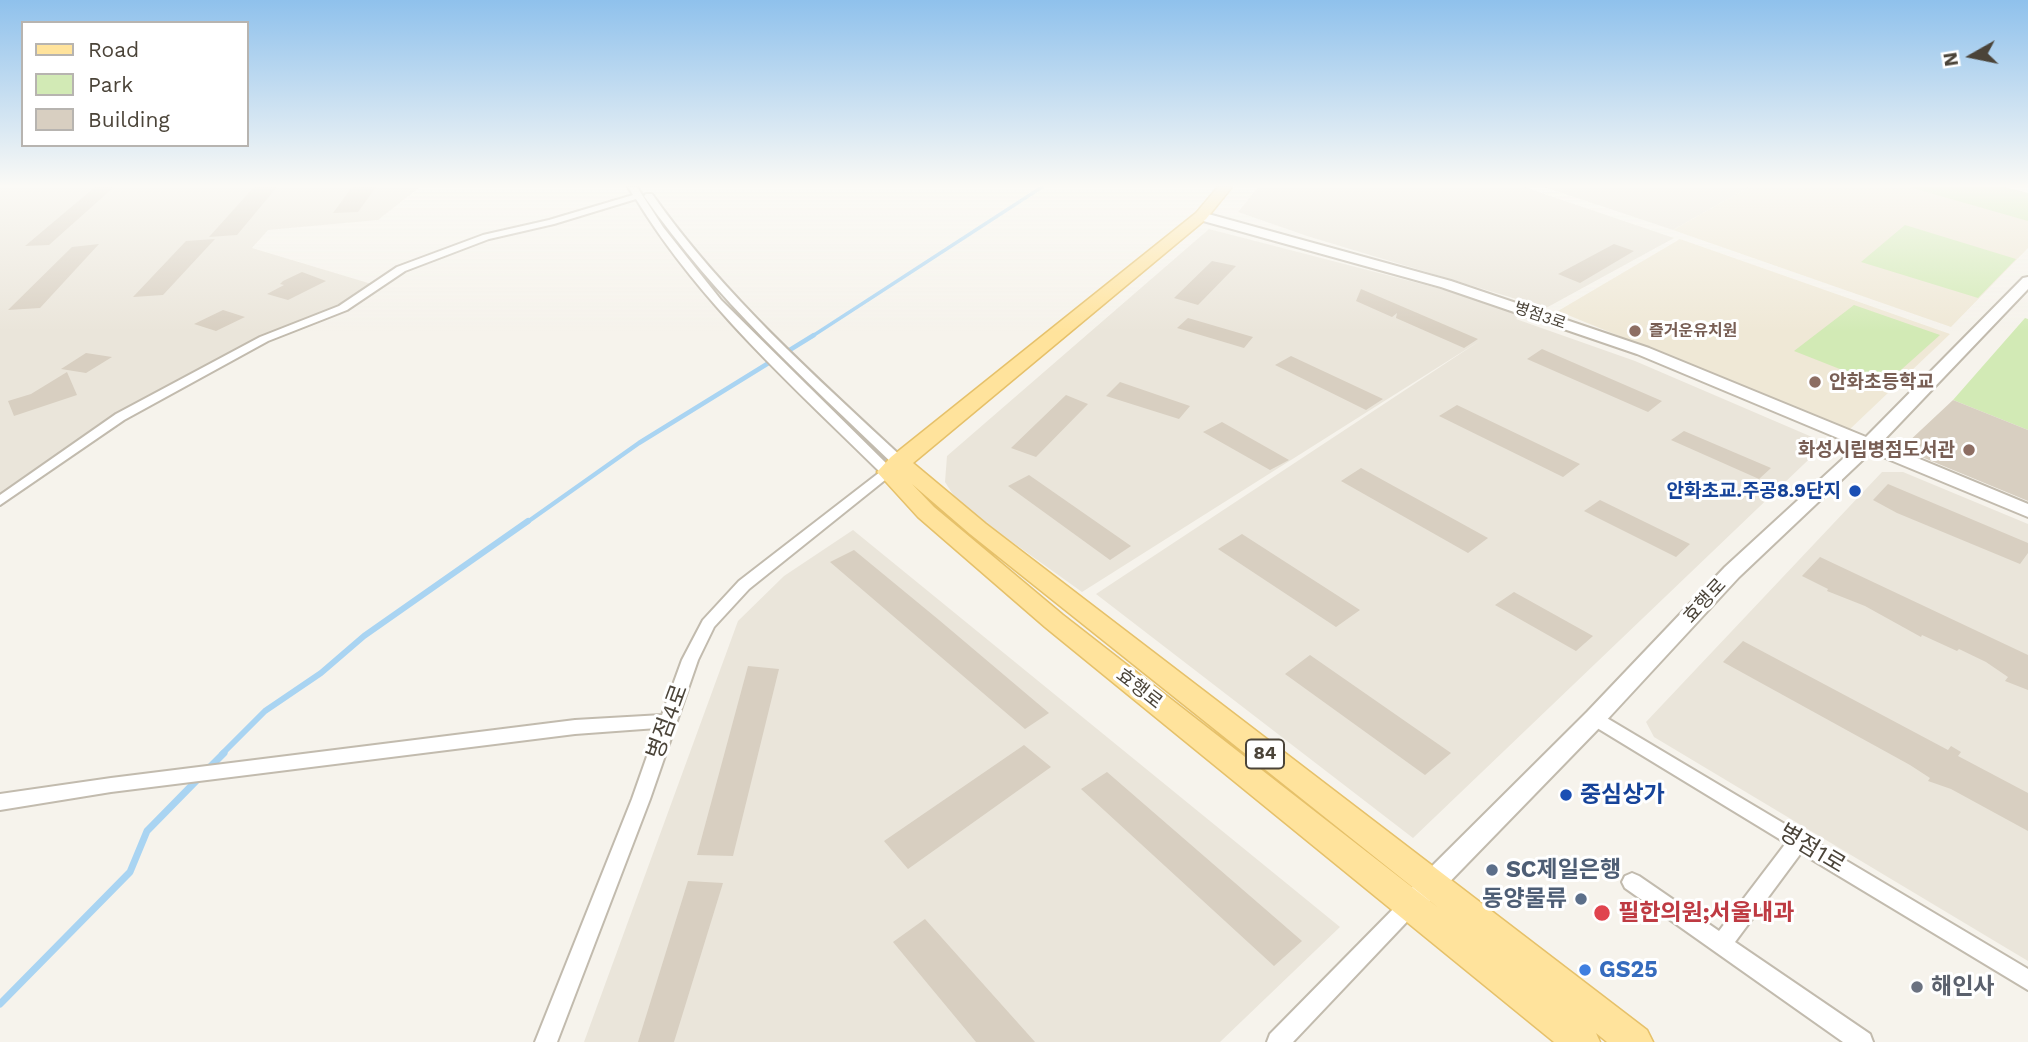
<!DOCTYPE html>
<html>
<head>
<meta charset="utf-8">
<style>
  body { margin:0 }
  #map { position:relative; width:2028px; height:1042px; overflow:hidden; background:#f6f3ec; font-family:"Work Sans",sans-serif }
  canvas { display:block }
  .legend { position:absolute; left:21px; top:21px; width:228px; height:126px; box-sizing:border-box; background:#fff; border:2px solid #b7b4b0; margin:0; padding:9px 12px; list-style:none; font-size:21px; color:#4b4439 }
  .legend li { display:flex; align-items:center; gap:14px; height:35px }
  .legend b { width:35px; border:2px solid #b7b4b0 }
  .north { position:absolute; left:1937px; top:21px; width:70px; height:70px; -webkit-text-stroke:5px #fff; paint-order:stroke; rotate:261deg; font-size:19px; font-weight:700; line-height:28px; text-align:center; color:#4b4439 }
  .north::after { content:''; display:block; margin:auto; width:24px; height:32px; background:#4b4439; clip-path:polygon(50% 0,100% 100%,50% 72%,0 100%) }
</style>
</head>
<body>
<div id="map">
<canvas width="2028" height="1042"></canvas>
<ul class="legend">
<li><b style="height:9px;background:#ffe39c"></b>Road</li>
<li><b style="height:19px;background:#d2eab5"></b>Park</li>
<li><b style="height:19px;background:#d8cfc1"></b>Building</li>
</ul>
<div class="north">N</div>
</div>
<script>
const context = document.querySelector('canvas').getContext('2d');
context.lineJoin = 'round';
function fillPath(path, color) {
  context.fillStyle = color;
  context.fill(path, 'evenodd');
}
function stroke(path, color, width, dash) {
  context.strokeStyle = color;
  context.lineWidth = width;
  context.lineCap = dash ? 'butt' : 'round';
  context.setLineDash(dash || []);
  context.stroke(path);
}
function drawText(font, color, halo, rows, align = 'center') {
  context.font = font + ' "Work Sans","Noto Sans KR",sans-serif';
  context.lineWidth = 6;
  context.setLineDash([]);
  context.textBaseline = 'middle';
  context.strokeStyle = halo;
  context.fillStyle = color;
  for (const [text, x, y, turn = 0] of rows) {
    context.save();
    context.translate(x, y);
    context.rotate((+turn || 0) * Math.PI / 180);
    context.textAlign = isNaN(turn) ? turn : align;
    if (halo) context.strokeText(text, 0, 0);
    context.fillText(text, 0, 0);
    context.restore();
  }
}
fillPath(new Path2D(`
  M0 187H420L378 220 268 230 252 248 375 285 326 313 181 381 0 498Z
  M1258 187H1524L1674 238 1546 308 1307 236 1238 212Z
  M1544 187H1749L1673 230Z
  M1209 229 1526 311 1516 319 1635 361 1826 443 1413 838 1096 594 1481 340 1082 592 959 504 945 482 947 456Z
  M1882 472H1903L2028 524V961L1654 737 1646 722Z
  M853 530 1340 927 1220 1042H584L738 621 784 576Z`), '#eae5da');
fillPath(new Path2D(`
  M1749 187H2004L2028 193V248L1951 327 1673 230Z
  M1680 239 1950 334 1849 430 1558 311Z`), '#efe8d6');
fillPath(new Path2D(`
  M1909 187H2004L2028 193V221Z
  M1905 225 2016 259 1978 298 1861 262Z
  M1854 305 1940 335 1883 386 1794 351Z
  M2025 318 2028 319V430L1953 400Z`), '#d2eab5');
stroke(new Path2D(`
  M811 337 1042 187`), '#a9d4f2', 3.5);
stroke(new Path2D(`
  M526 523 639 443 814 335`), '#a9d4f2', 4.5);
stroke(new Path2D(`
  M222 754 265 711 321 673 364 636 528 521`), '#a9d4f2', 6);
stroke(new Path2D(`
  M208 769 224 753
  M0 1004 130 872 147 831 199 778`), '#a9d4f2', 7);
fillPath(new Path2D(`
  M95 187H114L49 245 25 246Z
  M254 187H277L237 235 209 237Z
  M352 187H376L358 212 333 213Z
  M215 239 163 295 133 297 186 241Z
  M99 244 40 308 8 310 72 247Z
  M1614 244 1634 251 1580 283 1558 274Z
  M1212 261 1236 266 1198 305 1174 298Z
  M302 272 326 281 288 300 267 294 284 285 280 284 283 281Z
  M1361 289 1401 306 1478 339 1464 348 1396 318 1397 313 1392 317 1356 301Z
  M223 310 245 317 216 331 194 324Z
  M1188 318 1253 337 1244 348 1177 328Z
  M1542 349 1662 401 1648 412 1527 359Z
  M86 353 112 357 86 373 61 369Z
  M1291 356 1383 399 1366 410 1275 365Z
  M67 372 77 395 14 416 8 401 31 394Z
  M1120 382 1190 406 1179 419 1106 396Z
  M1066 395 1088 404 1036 457 1011 448Z
  M1953 400 2028 430V501L1912 453 1906 444Z
  M1457 405 1580 464 1563 477 1439 416Z
  M1222 422 1289 460 1270 470 1203 432Z
  M1684 431 1771 468 1759 479 1671 440Z
  M1361 468 1488 538 1468 553 1341 481Z
  M1029 475 1131 546 1110 560 1008 486Z
  M1888 484 2028 543V553L2020 564 1897 513 1873 500Z
  M1600 500 1690 544 1676 557 1584 511Z
  M1242 534 1360 610 1336 627 1218 549Z
  M854 550 939 620 1049 713 1025 729 830 562Z
  M1820 557 2028 655V690L2005 681 2008 677 1986 662 1959 649 1957 651 1922 635 1921 637 1865 606 1827 591 1828 589 1802 576Z
  M1514 592 1593 636 1576 651 1495 605Z
  M1743 641 1948 750 1951 746 1961 752 1958 756 2028 793V831L1951 789 1928 781 1930 778 1910 765 1723 662Z
  M1310 655 1451 753 1425 775 1285 674Z
  M748 666 779 669 733 856 697 855Z
  M1024 745 1051 767 908 869 884 841Z
  M1107 772 1302 941 1274 966 1081 789Z
  M688 881 723 883 674 1042H638Z
  M925 919 1035 1042H976L893 942Z`), '#d8cfc1');
const minor = new Path2D(`
  M628 187H637L663 227 721 300 895 472 749 589 714 627 698 660 650 799 557 1042H535L632 799 657 728 575 734 111 792 0 810V794L111 778 575 720 662 715 682 660 703 620 739 581 880 472C793 386 701 305 636 199L554 224 489 239 405 271 347 310 268 341 124 420 0 505V495L116 414 260 337 339 306 397 267 483 235 549 220 633 195Z
  M646 194H652C723 295 814 375 904 459L906 462 904 465H894C804 378 716 300 644 196Z
  M1595 711 2028 969V990L1801 853 1735 942 1870 1034 1873 1042H1843L1625 888 1622 882 1625 876 1632 873 1639 876 1719 931 1786 843 1589 723 1587 718 1589 713Z
  M1411 895 1418 898 1421 904 1418 910 1293 1042H1267L1270 1034 1404 898Z`);
const tertiary = new Path2D(`
  M1201 212 1451 281 1649 348 1866 437 2023 278 2028 277V289L1881 443 2028 504V517L1871 452 1739 577 1603 724 1432 900 1423 904 1414 900 1410 892 1414 884 1587 712 1725 567 1857 446 1637 354 1441 287 1196 219 1194 216Z`);
const primary = new Path2D(`
  M1218 187H1232L1206 219 913 463 986 524 1647 1030 1653 1042H1607L1596 1033 1600 1042H1554L1045 627 918 517 877 472 891 457 1196 213ZM912 484 970 534 1440 909 1063 615 934 507Z`);
stroke(minor, '#c2bbae', 4);
stroke(tertiary, '#c2bbae', 4);
stroke(primary, '#e6c16a', 3);
fillPath(minor, '#fff');
fillPath(tertiary, '#fff');
fillPath(primary, '#ffe39c');
const sky = context.createLinearGradient(0, 0, 0, 332);
sky.addColorStop(0, '#8fc1ec');
sky.addColorStop(0.56, '#fbfaf6');
sky.addColorStop(1, '#fbfaf600');
context.fillStyle = sky;
context.fillRect(0, 0, 2028, 332);
for (const [x, y, r, color] of [
  [1635,331,7,"#8d6e63"],
  [1815,382,7,"#8d6e63"],
  [1969,450,7,"#8d6e63"],
  [1855,491,7,"#1a4fb4"],
  [1566,795,7,"#1a4fb4"],
  [1492,870,7,"#5c6f8a"],
  [1581,899,7,"#5c6f8a"],
  [1602,913,9,"#e0444e"],
  [1585,970,7,"#3f7fe0"],
  [1917,987,7,"#6b7280"]
]) {
  const dot = new Path2D();
  dot.arc(x, y, r, 0, 2 * Math.PI);
  context.fillStyle = color;
  context.fill(dot);
  stroke(dot, '#fff', 2.5);
}
drawText('16px', '#4b4439', '#fff', [
  ["병점3로",1540,316,19]
]);
drawText('bold 16px', '#785e54', '#fff', [
  ["즐거운유치원",1649,331]
], 'left');
for (const [x, y, w] of [
  [1265,754,38]
]) {
  const box = new Path2D();
  box.roundRect(x - w / 2, y - 14.5, w, 29, 5);
  context.fillStyle = '#fff';
  context.fill(box);
  stroke(box, '#4b4439', 2);
}
drawText('bold 18px', '#4b4439', null, [
  ["84",1265,754]
]);
drawText('bold 19px', '#785e54', '#fff', [
  ["안화초등학교",1829,382],
  ["화성시립병점도서관",1955,450,"right"]
], 'left');
drawText('bold 19px', '#164399', '#fff', [
  ["안화초교.주공8.9단지",1841,491]
], 'right');
drawText('19px', '#4b4439', '#fff', [
  ["효행로",1705,601,-47],
  ["효행로",1139,689,38]
]);
drawText('23px', '#4b4439', '#fff', [
  ["병점4로",668,722,-70],
  ["병점1로",1812,849,31]
]);
drawText('bold 23px', '#164399', '#fff', [
  ["중심상가",1580,795]
], 'left');
drawText('bold 23px', '#4e5e75', '#fff', [
  ["SC제일은행",1506,870],
  ["동양물류",1567,899,"right"]
], 'left');
drawText('bold 23px', '#be3a42', '#fff', [
  ["필한의원;서울내과",1618,913]
], 'left');
drawText('bold 23px', '#366cbe', '#fff', [
  ["GS25",1599,970]
], 'left');
drawText('bold 23px', '#5b616d', '#fff', [
  ["해인사",1931,987]
], 'left');
</script>
</body>
</html>
